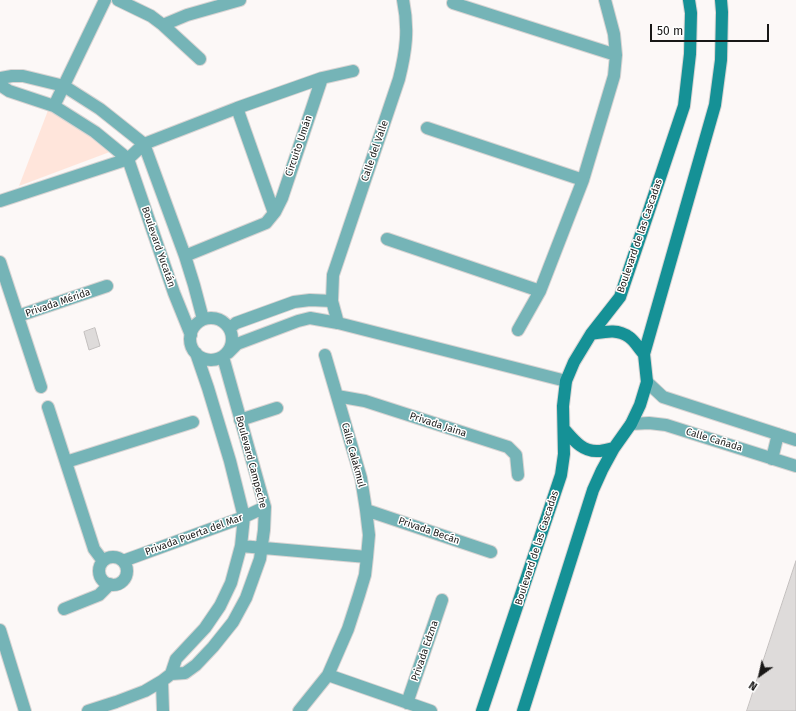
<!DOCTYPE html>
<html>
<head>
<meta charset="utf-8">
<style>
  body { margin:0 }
  #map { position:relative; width:796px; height:711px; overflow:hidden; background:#fcf8f7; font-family:"Fira Sans",sans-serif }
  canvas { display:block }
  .north { position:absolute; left:740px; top:655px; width:40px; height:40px; -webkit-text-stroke:3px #fff; paint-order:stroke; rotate:213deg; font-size:11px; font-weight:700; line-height:16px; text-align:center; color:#191817 }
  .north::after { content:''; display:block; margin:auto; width:14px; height:18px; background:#191817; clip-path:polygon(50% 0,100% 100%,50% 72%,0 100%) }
  .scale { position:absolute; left:650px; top:24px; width:119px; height:18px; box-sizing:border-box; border:2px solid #191817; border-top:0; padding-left:5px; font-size:12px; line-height:14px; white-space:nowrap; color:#191817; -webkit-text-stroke:3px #fff; paint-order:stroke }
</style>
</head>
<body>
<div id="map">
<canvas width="796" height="711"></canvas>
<div class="north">N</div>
<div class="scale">50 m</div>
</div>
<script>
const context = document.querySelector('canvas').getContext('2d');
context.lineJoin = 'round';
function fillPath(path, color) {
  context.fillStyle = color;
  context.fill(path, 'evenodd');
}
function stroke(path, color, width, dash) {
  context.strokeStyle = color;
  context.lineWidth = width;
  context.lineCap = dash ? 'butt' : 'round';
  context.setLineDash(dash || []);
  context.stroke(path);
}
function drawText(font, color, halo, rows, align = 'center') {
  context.font = font + ' "Fira Sans",sans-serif';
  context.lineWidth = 3;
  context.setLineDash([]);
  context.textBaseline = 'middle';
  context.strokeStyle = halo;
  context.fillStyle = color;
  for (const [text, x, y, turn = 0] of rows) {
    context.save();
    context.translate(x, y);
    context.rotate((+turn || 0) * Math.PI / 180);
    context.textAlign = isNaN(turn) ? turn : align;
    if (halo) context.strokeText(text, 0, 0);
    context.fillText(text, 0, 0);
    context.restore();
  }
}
fillPath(new Path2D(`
  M52 100 115 150 19 186Z`), '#ffe5db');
const building = new Path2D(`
  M95 328 100 346 89 350 84 332Z
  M796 561V711H747Z`);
fillPath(building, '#dedbda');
stroke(building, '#c3bfbe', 1);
const minor = new Path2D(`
  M118 0 151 16 163 25 200 59
  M453 3 616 55
  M163 25 187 15 240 0
  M0 78 12 76H23L64 86 100 109 144 144 185 256 194 285 203 319
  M0 85 9 91 54 106 95 132 128 159 174 293 191 335
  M54 106 105 0
  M237 108 322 78 353 71
  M427 128 583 180
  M0 201 128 159 144 144 237 108 274 213
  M387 239 540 291
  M185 256 266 223 275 212 282 198 322 78
  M0 262 41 387
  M18 316 107 286
  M190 339a21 21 0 1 1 42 0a21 21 0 1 1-42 0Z
  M230 328 236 323 294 302 310 300 332 301
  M518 330 540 291 583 180 614 76 616 55 614 34 605 0
  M228 353 237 344 298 321 310 318 338 323
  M337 396 365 401 508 447 516 455 518 475
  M48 407 94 549 103 561
  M240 420 277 408
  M66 462 193 422
  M366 510 491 552
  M241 546 367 557
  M99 571a14 14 0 1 1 28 0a14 14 0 1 1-28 0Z
  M123 561 244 517 265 507
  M64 609 99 595 110 584
  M0 630 25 711
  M171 674 185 673 196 665 213 647 233 622 246 598 260 559 264 530 265 507 223 357
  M328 675 431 711
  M162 681 163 711
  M407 703 442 600
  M88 711 116 702 145 691 162 681 171 674 176 659 205 628 220 606 231 583 241 546 244 517 230 461 208 388 196 353
  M299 711 328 675 348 629 359 595 365 575 367 557 369 535 366 510 361 478 325 355`);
const tertiary = new Path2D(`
  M403 0C409 29 406 51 399 79L333 275 332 301 338 323 566 381
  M647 382 663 397 796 440
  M631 424 649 423 666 425 796 466
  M772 459 778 434`);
const secondary = new Path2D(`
  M591 334C604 332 617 328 629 337 635 341 639 349 644 354
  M564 429C573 439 582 452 598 451 603 451 609 449 614 448
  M482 711 561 475 564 454 563 406 566 381 574 362 591 334 620 297 684 106 690 54 691 13 689 0
  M523 711 593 490 602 470 614 448 631 424 640 405 647 382 644 354 715 105 721 60 722 12 721 0`);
stroke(minor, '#d8d4d3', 14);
stroke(tertiary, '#d8d4d3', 14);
stroke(secondary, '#d8d4d3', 14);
stroke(minor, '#75b4b7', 12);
stroke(tertiary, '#75b4b7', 12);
stroke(secondary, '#159196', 12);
drawText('10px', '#191817', '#fff', [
  ["Circuito Umán",299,146,-71],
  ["Calle del Valle",375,151,-71],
  ["Boulevard de las Cascadas",640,236,-71],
  ["Boulevard Yucatán",158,247,71],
  ["Privada Mérida",58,303,-19],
  ["Privada Jaina",438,425,18],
  ["Calle Cañada",714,440,17],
  ["Calle Calakmul",353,455,75],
  ["Boulevard Campeche",251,462,75],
  ["Privada Becán",429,531,19],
  ["Privada Puerta del Mar",194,535,-20],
  ["Boulevard de las Cascadas",537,548,-72],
  ["Privada Edzna",425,651,-71]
]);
</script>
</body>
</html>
